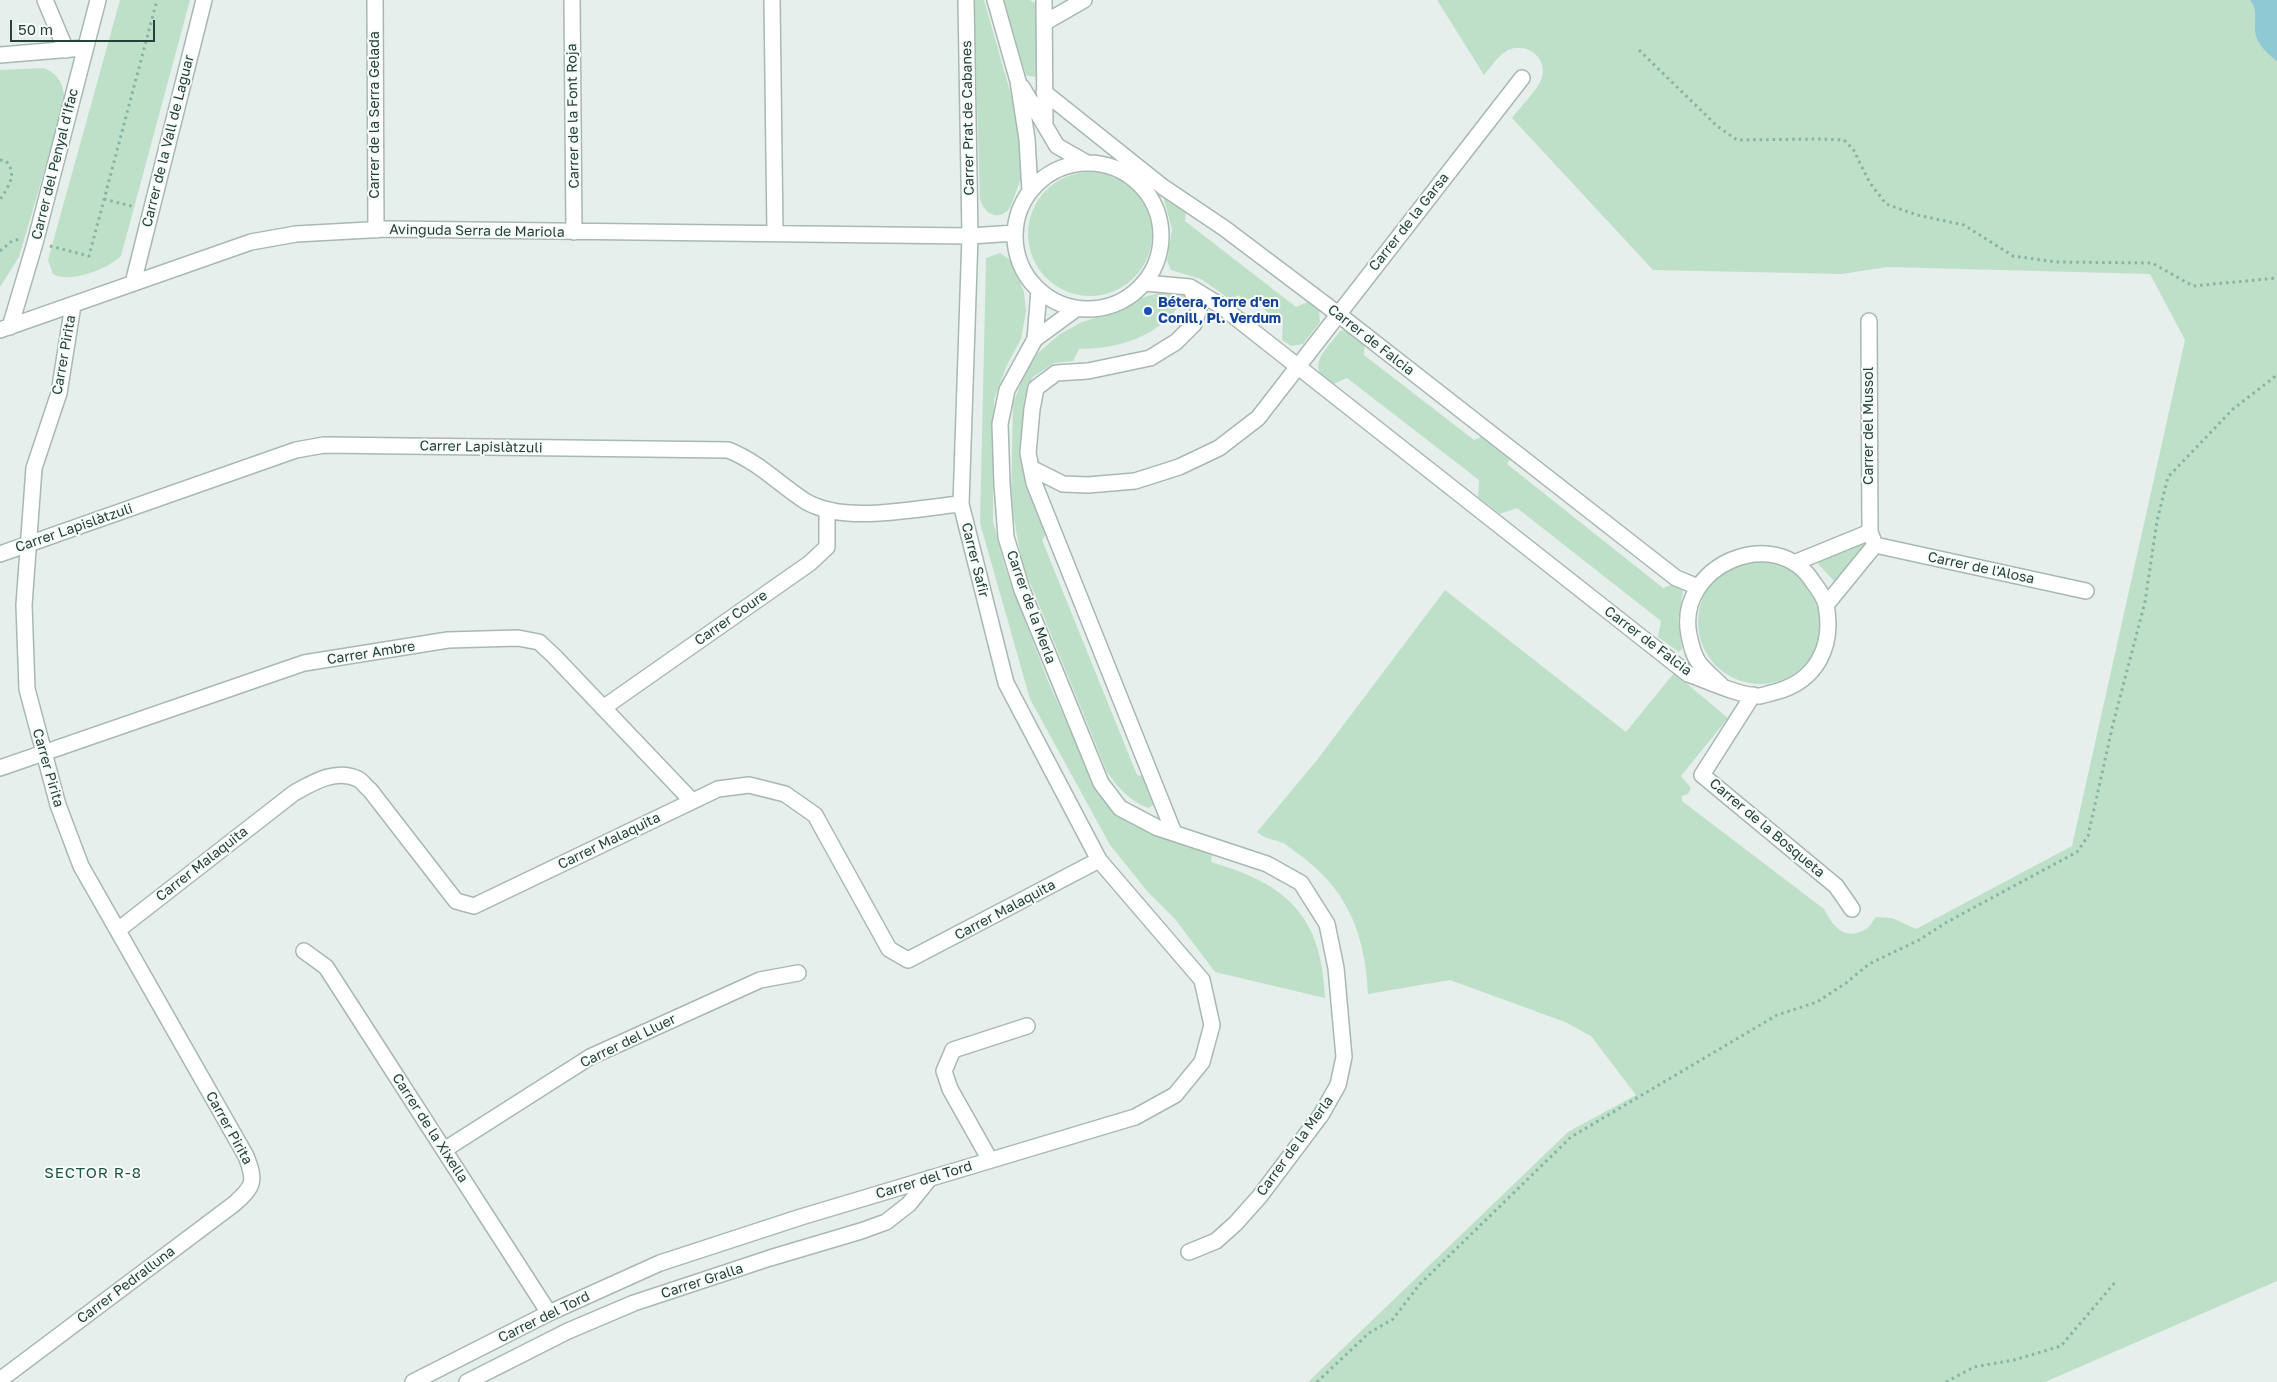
<!DOCTYPE html>
<html>
<head>
<meta charset="utf-8">
<style>
  body { margin:0 }
  #map { position:relative; width:2277px; height:1382px; overflow:hidden; background:#e6efeb; font-family:"Golos Text",sans-serif }
  canvas { display:block }
  .scale { position:absolute; left:10px; top:20px; width:145px; height:22px; box-sizing:border-box; border:2px solid #24423a; border-top:0; padding-left:6px; font-size:15px; line-height:18px; white-space:nowrap; color:#24423a; -webkit-text-stroke:4px #f7fbf9; paint-order:stroke }
</style>
</head>
<body>
<div id="map">
<canvas width="2277" height="1382"></canvas>
<div class="scale">50 m</div>
</div>
<script>
const context = document.querySelector('canvas').getContext('2d');
context.lineJoin = 'round';
function fillPath(path, color) {
  context.fillStyle = color;
  context.fill(path, 'evenodd');
}
function stroke(path, color, width, dash) {
  context.strokeStyle = color;
  context.lineWidth = width;
  context.lineCap = dash ? 'butt' : 'round';
  context.setLineDash(dash || []);
  context.stroke(path);
}
function drawText(font, color, halo, rows, align = 'center') {
  context.font = font + ' "Golos Text",sans-serif';
  context.lineWidth = 4;
  context.setLineDash([]);
  context.textBaseline = 'middle';
  context.strokeStyle = halo;
  context.fillStyle = color;
  for (const [text, x, y, turn = 0] of rows) {
    context.save();
    context.translate(x, y);
    context.rotate((+turn || 0) * Math.PI / 180);
    context.textAlign = isNaN(turn) ? turn : align;
    if (halo) context.strokeText(text, 0, 0);
    context.fillText(text, 0, 0);
    context.restore();
  }
}
fillPath(new Path2D(`
  M120 0H190L121 256C108 269 69 284 53 274L48 260Z
  M974 0H984L1024 140V171L1010 208C998 222 984 214 980 199Z
  M1004 0H1030L1040 6 1037 75 1034 77 1026 75 1025 72Z
  M1437 0H2277V1281L2045 1382H1308L1568 1132 1636 1095 1591 1036 1565 1022 1450 980 1368 994C1365 934 1348 889 1297 853 1293 850 1289 847 1285 844 1276 839 1265 840 1257 832L1317 760 1445 590 1626 732 1674 673 1728 718 1681 776 1691 788 1688 794 1682 796V801L1824 909C1833 926 1844 942 1866 929 1871 926 1872 921 1876 917L1892 918 1916 929 2072 846 2185 340 2150 274 1887 267 1842 274 1653 270 1512 118C1520 107 1539 89 1542 77 1548 55 1522 40 1505 52 1497 57 1490 68 1484 75Z
  M43 68C59 73 63 85 65 100L19 257 0 287V70Z
  M1028 234a62 62 0 1 1 124 0a62 62 0 1 1-124 0Z
  M1163 196 1187 205 1185 221 1296 307 1310 301 1319 309 1320 322 1303 344 1291 346 1282 340 1283 324 1251 299 1244 300 1238 295 1231 300 1201 279 1171 270 1167 261 1172 229Z
  M1000 253 1010 260 1013 265 1024 292 1026 311 1021 339 1006 367 994 400 993 521 1005 567 1027 626 1048 681 1094 784 1103 799 1114 811 1212 853 1211 862C1287 884 1322 916 1325 998L1215 972 1175 919 1148 892 1110 845 1030 699 980 523 986 258Z
  M1166 291 1185 293 1192 309 1179 305C1157 338 1116 349 1079 349L1073 361 1054 363 1033 377 1028 385 1024 409V444L1050 528 1042 540 1137 775 1153 778 1159 802 1148 808C1130 801 1118 788 1107 772L1022 563 1011 503 1013 404 1026 370 1038 353 1060 334 1082 322 1118 311 1141 298Z
  M1349 329 1365 339 1364 355 1474 440 1489 434 1514 454 1507 464 1663 588 1679 582 1683 591 1678 620 1682 649 1679 652 1658 637 1661 621 1517 508 1500 514 1478 497 1479 480 1347 378 1333 384C1303 367 1326 351 1340 331Z
  M1869 540 1837 580 1834 581 1819 565 1817 560Z
  M1698 622a62 62 0 1 1 124 0a62 62 0 1 1-124 0Z`), '#bfe0c8');
fillPath(new Path2D(`
  M2250 0H2277V61C2269 55 2259 46 2256 36 2253 23 2259 10 2250 0Z`), '#8ec9d4');
const minor = new Path2D(`
  M45 0 66 50
  M375 0 376 230
  M572 0 574 232
  M772 0 775 233
  M995 0 1018 81 1027 139 1030 192
  M1044 0 1045 125
  M1044 23 1084 0
  M0 55 84 48
  M1022 87 1057 146 1087 163
  M1044 92 1163 187 1224 228 1338 314 1676 578 1698 587
  M1015 236a73 73 0 1 1 146 0a73 73 0 1 1-146 0Z
  M133 283 204 0
  M1145 283 1190 287 1221 306 1688 674C1709 681 1739 696 1760 696 1765 695 1770 693 1775 692 1817 681 1834 646 1826 605 1824 596 1818 589 1813 582 1775 522 1675 566 1689 635 1691 645 1693 655 1699 663 1705 671 1714 678 1721 685
  M1039 290 1035 339 1076 309
  M1869 321 1870 532
  M10 327 35 243 98 0
  M0 330 251 242 296 234 387 229 970 236 1015 233
  M1035 339 1007 390 1000 424 1002 484 1006 537 1022 590 1101 783 1120 808 1158 828 1267 864 1301 883 1327 924 1336 968 1344 1057 1338 1085 1321 1115 1260 1196 1236 1223 1216 1241 1189 1252
  M1031 468 1063 484 1088 485 1135 481 1179 467 1219 448 1258 418 1522 78
  M1875 545 2086 591
  M0 554 296 450 324 445 728 450C757 461 779 484 805 501 845 525 915 508 961 504
  M1794 563 1870 532 1875 545 1826 605
  M1753 695 1702 775 1836 886 1852 909
  M603 708 810 563 827 547V511
  M0 768 304 663 448 640 518 638 539 642 554 656 692 801
  M1174 833 1034 483 1028 453 1032 409 1036 388 1056 373 1088 371 1150 358 1176 342 1194 324 1199 309 1190 287
  M118 930 294 793C312 783 336 768 358 779 362 781 366 787 370 790L456 901 474 906 718 789 749 785 785 794 815 815 889 949 908 960 1099 860
  M304 951 326 967 549 1313
  M444 1150 590 1057 760 980 798 973
  M990 1160 950 1089 944 1071 953 1050 1027 1026
  M0 1380 234 1204C254 1186 256 1182 246 1156L81 866 58 805 27 689 24 605 34 468 59 393 73 305
  M413 1382 549 1313 660 1263 801 1217 1135 1117 1175 1095 1202 1062 1212 1025 1202 980 1099 860 1006 683 961 504 970 236 966 0
  M467 1382 568 1331 634 1303 770 1258 861 1231 886 1222 909 1204 930 1178`);
stroke(minor, '#a8b8b2', 18);
stroke(new Path2D(`
  M1639 50 1717 126 1737 140 1818 139 1844 140 1853 149 1870 183 1886 204 1917 215 1964 225 2013 256 2056 262 2152 263 2193 286 2277 278
  M0 160 6 161C18 175 8 186 0 200
  M104 199 135 207
  M50 246 89 256 157 0
  M0 251 12 241 20 239
  M1317 1382 1369 1333 1393 1319 1419 1285 1571 1137 1777 1015 1817 1002 1846 983 1869 964 1919 940 1947 922 2077 852 2088 836 2113 724 2145 602 2157 521 2168 477 2233 409 2277 375
  M1946 1382 1974 1367 2014 1360 2061 1346 2117 1280`), '#86b3a5', 3, [2.5, 4]);
stroke(minor, '#fff', 15);
for (const [x, y, r, color] of [
  [1148,311,5,"#1a4fb4"]
]) {
  const dot = new Path2D();
  dot.arc(x, y, r, 0, 2 * Math.PI);
  context.fillStyle = color;
  context.fill(dot);
  stroke(dot, '#f7fbf9', 2);
}
drawText('14px', '#24423a', '#f7fbf9', [
  ["Carrer de la Serra Gelada",375,115,-90],
  ["Carrer de la Font Roja",573,116,-91],
  ["Carrer Prat de Cabanes",968,118,-91],
  ["Carrer de la Vall de Laguar",168,141,-76],
  ["Carrer del Penyal d'Ifac",55,164,-76],
  ["Carrer de la Garsa",1409,222,-52],
  ["Avinguda Serra de Mariola",477,231,1],
  ["Carrer de Falcia",1371,340,38],
  ["Carrer Pirita",64,355,-80],
  ["Carrer del Mussol",1869,426,-90],
  ["Carrer Lapislàtzuli",481,447,1],
  ["Carrer Lapislàtzuli",74,528,-19],
  ["Carrer Safir",975,560,76],
  ["Carrer de l'Alosa",1981,568,12],
  ["Carrer de la Merla",1031,607,70],
  ["Carrer Coure",731,618,-35],
  ["Carrer de Falcia",1648,641,37],
  ["Carrer Ambre",371,653,-9],
  ["Carrer Pirita",48,768,74],
  ["Carrer de la Bosqueta",1767,828,40],
  ["Carrer Malaquita",609,841,-26],
  ["Carrer Malaquita",202,864,-38],
  ["Carrer Malaquita",1005,910,-28],
  ["Carrer del Lluer",628,1041,-26],
  ["Carrer Pirita",229,1128,61],
  ["Carrer de la Xixella",430,1128,57],
  ["Carrer de la Merla",1295,1146,-54],
  ["Carrer del Tord",924,1180,-17],
  ["Carrer Gralla",702,1281,-18],
  ["Carrer Pedralluna",126,1285,-37],
  ["Carrer del Tord",544,1317,-26]
]);
drawText('bold 14px', '#164399', '#f7fbf9', [
  ["Bétera, Torre d'en",1158,303],
  ["Conill, Pl. Verdum",1158,319]
], 'left');
context.letterSpacing = '1px';
drawText('15px', '#1f5548', '#f7fbf9', [
  ["SECTOR R-8",93,1173]
]);
context.letterSpacing = '0px';
</script>
</body>
</html>
